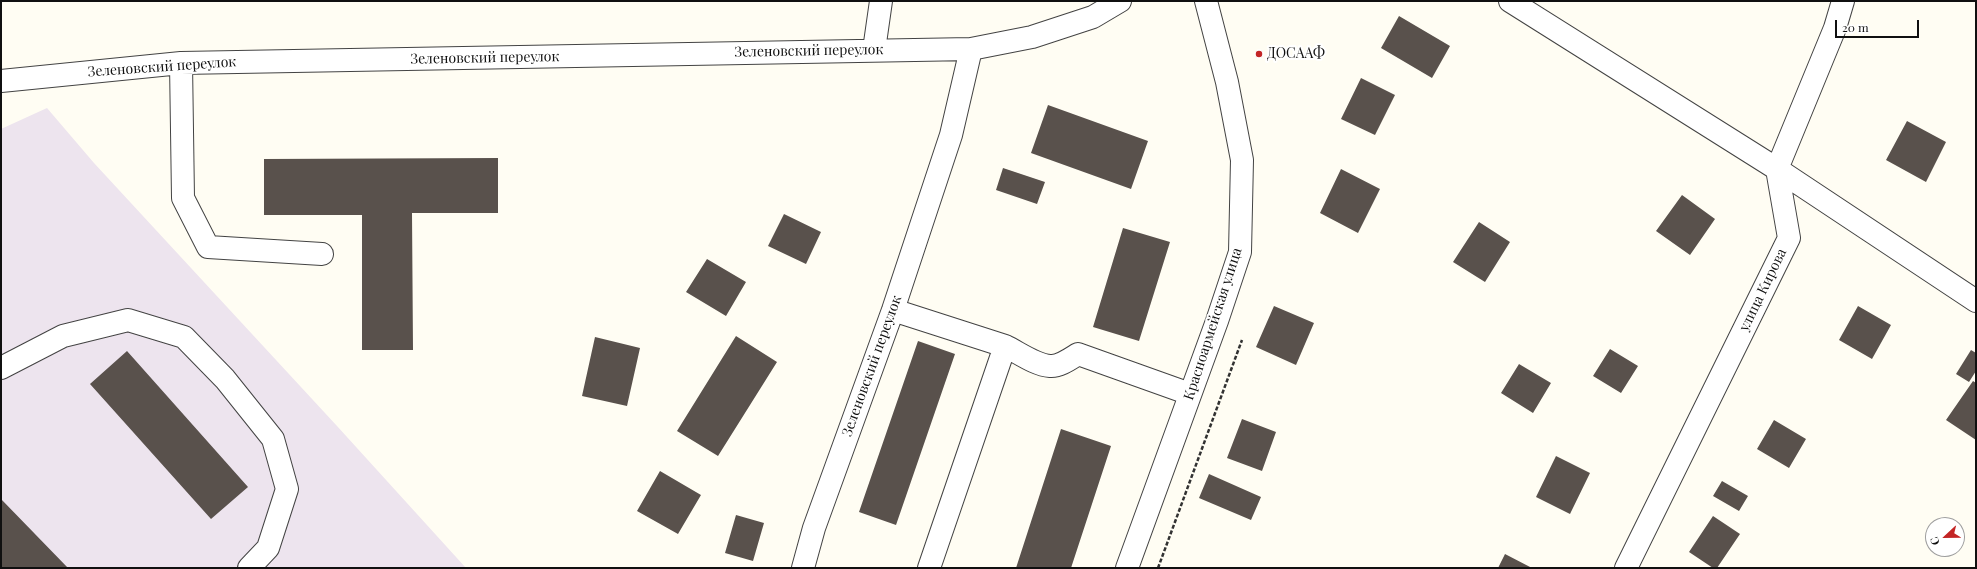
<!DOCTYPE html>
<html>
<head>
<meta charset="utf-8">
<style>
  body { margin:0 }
  #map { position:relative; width:1977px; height:569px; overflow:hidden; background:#fffdf3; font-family:"Playfair Display",serif }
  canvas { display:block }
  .frame { position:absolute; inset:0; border:2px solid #101010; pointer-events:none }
  .north { position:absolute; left:1925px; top:517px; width:40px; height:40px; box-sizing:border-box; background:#fff; border:1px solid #9f9f9f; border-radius:50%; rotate:248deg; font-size:11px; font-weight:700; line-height:16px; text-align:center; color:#101010 }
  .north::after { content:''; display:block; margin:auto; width:14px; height:18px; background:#c32525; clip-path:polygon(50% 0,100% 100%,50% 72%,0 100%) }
  .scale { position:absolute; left:1835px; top:20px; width:84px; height:18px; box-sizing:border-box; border:2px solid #101010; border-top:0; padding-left:5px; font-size:12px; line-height:14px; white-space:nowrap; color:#101010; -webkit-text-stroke:3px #fff; paint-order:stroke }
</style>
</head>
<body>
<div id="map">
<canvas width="1977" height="569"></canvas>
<div class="frame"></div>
<div class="north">С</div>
<div class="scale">20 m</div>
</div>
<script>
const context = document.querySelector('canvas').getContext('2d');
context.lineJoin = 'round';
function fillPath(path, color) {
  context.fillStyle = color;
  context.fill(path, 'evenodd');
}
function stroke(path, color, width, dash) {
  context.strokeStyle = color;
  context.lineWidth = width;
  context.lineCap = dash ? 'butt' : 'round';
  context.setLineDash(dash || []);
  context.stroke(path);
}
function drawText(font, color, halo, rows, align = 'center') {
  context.font = font + ' "Playfair Display",serif';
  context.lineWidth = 4;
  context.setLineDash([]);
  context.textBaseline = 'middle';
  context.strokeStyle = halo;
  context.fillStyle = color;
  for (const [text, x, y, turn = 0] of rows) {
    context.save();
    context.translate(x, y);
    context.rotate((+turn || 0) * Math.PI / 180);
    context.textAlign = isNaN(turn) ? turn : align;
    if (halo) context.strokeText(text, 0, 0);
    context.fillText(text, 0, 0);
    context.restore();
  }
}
fillPath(new Path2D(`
  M47 108 94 163 337 426 466 568H1V129Z`), '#ede4ee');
fillPath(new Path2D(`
  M1399 16 1450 46 1432 78 1381 48Z
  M1361 78 1395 95 1375 135 1341 119Z
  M1048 105 1148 141 1131 189 1031 153Z
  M1907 121 1946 142 1926 182 1886 160Z
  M498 158V213H412L413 350H362V215H264V159Z
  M1003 168 1045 182 1037 204 996 190Z
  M1341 169 1380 189 1358 233 1320 213Z
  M1682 195 1715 219 1690 255 1656 231Z
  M784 214 821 232 806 264 768 246Z
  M1479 222 1510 242 1485 282 1453 262Z
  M1123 228 1170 242 1139 341 1093 327Z
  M707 259 746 282 726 316 686 292Z
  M1274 306 1314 323 1296 365 1256 347Z
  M1858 306 1891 325 1872 359 1839 340Z
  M736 336 777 362 718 456 677 431Z
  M595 337 640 348 627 406 582 396Z
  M918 341 955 354 896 525 859 512Z
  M1610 349 1638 366 1621 393 1593 376Z
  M1971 350 1976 353V371L1969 382 1956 374Z
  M127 351 248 487 211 519 90 384Z
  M1519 364 1551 383 1533 413 1501 393Z
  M1973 381 1976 383V440L1946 420Z
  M1242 419 1276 432 1262 471 1227 458Z
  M1774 420 1806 439 1789 468 1757 449Z
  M1061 429 1111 446 1071 568H1016Z
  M1556 456 1590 473 1570 514 1536 497Z
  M660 471 701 495 678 534 637 511Z
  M1209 474 1261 497 1251 520 1199 498Z
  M1722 481 1748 496 1739 511 1713 496Z
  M1 499 68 568H1Z
  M736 515 764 523 753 561 725 553Z
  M1713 516 1740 534 1717 568H1713L1689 552Z
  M1505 554 1532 568H1498Z`), '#59514c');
const minor = new Path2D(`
  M1510 1 1777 169 1976 301
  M874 50 881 1
  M181 63 183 198 208 247 322 254
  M1 81 181 63 971 49 1032 37 1093 17 1120 1
  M893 310 1005 346 929 568
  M1005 346C1018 352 1035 365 1050 366 1059 367 1070 359 1078 354L1190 394
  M1 368 63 336 128 320 184 337 225 379 273 439 287 489 268 548 249 568
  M803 568 814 528 893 310 951 135 971 49
  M1127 568 1217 321 1240 252 1242 160 1227 82 1206 1
  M1626 568 1789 238 1777 169 1835 28 1843 1`);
stroke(minor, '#434343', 24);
stroke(new Path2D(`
  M1158 568 1242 340`), '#323232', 2.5, [4, 2]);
stroke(minor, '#fff', 22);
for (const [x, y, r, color] of [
  [1259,54,4,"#c32525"]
]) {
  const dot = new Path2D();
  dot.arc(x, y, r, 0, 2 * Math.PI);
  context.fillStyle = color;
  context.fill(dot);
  stroke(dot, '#fff', 1.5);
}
drawText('14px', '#101010', '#fff', [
  ["Зеленовский переулок",809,51,-1],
  ["Зеленовский переулок",485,58,-1],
  ["Зеленовский переулок",162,67,-4],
  ["улица Кирова",1763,290,-64],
  ["Красноармейская улица",1213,324,-72],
  ["Зеленовский переулок",872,366,-70]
]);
drawText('14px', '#101010', '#fff', [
  ["ДОСААФ",1267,54]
], 'left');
</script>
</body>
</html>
